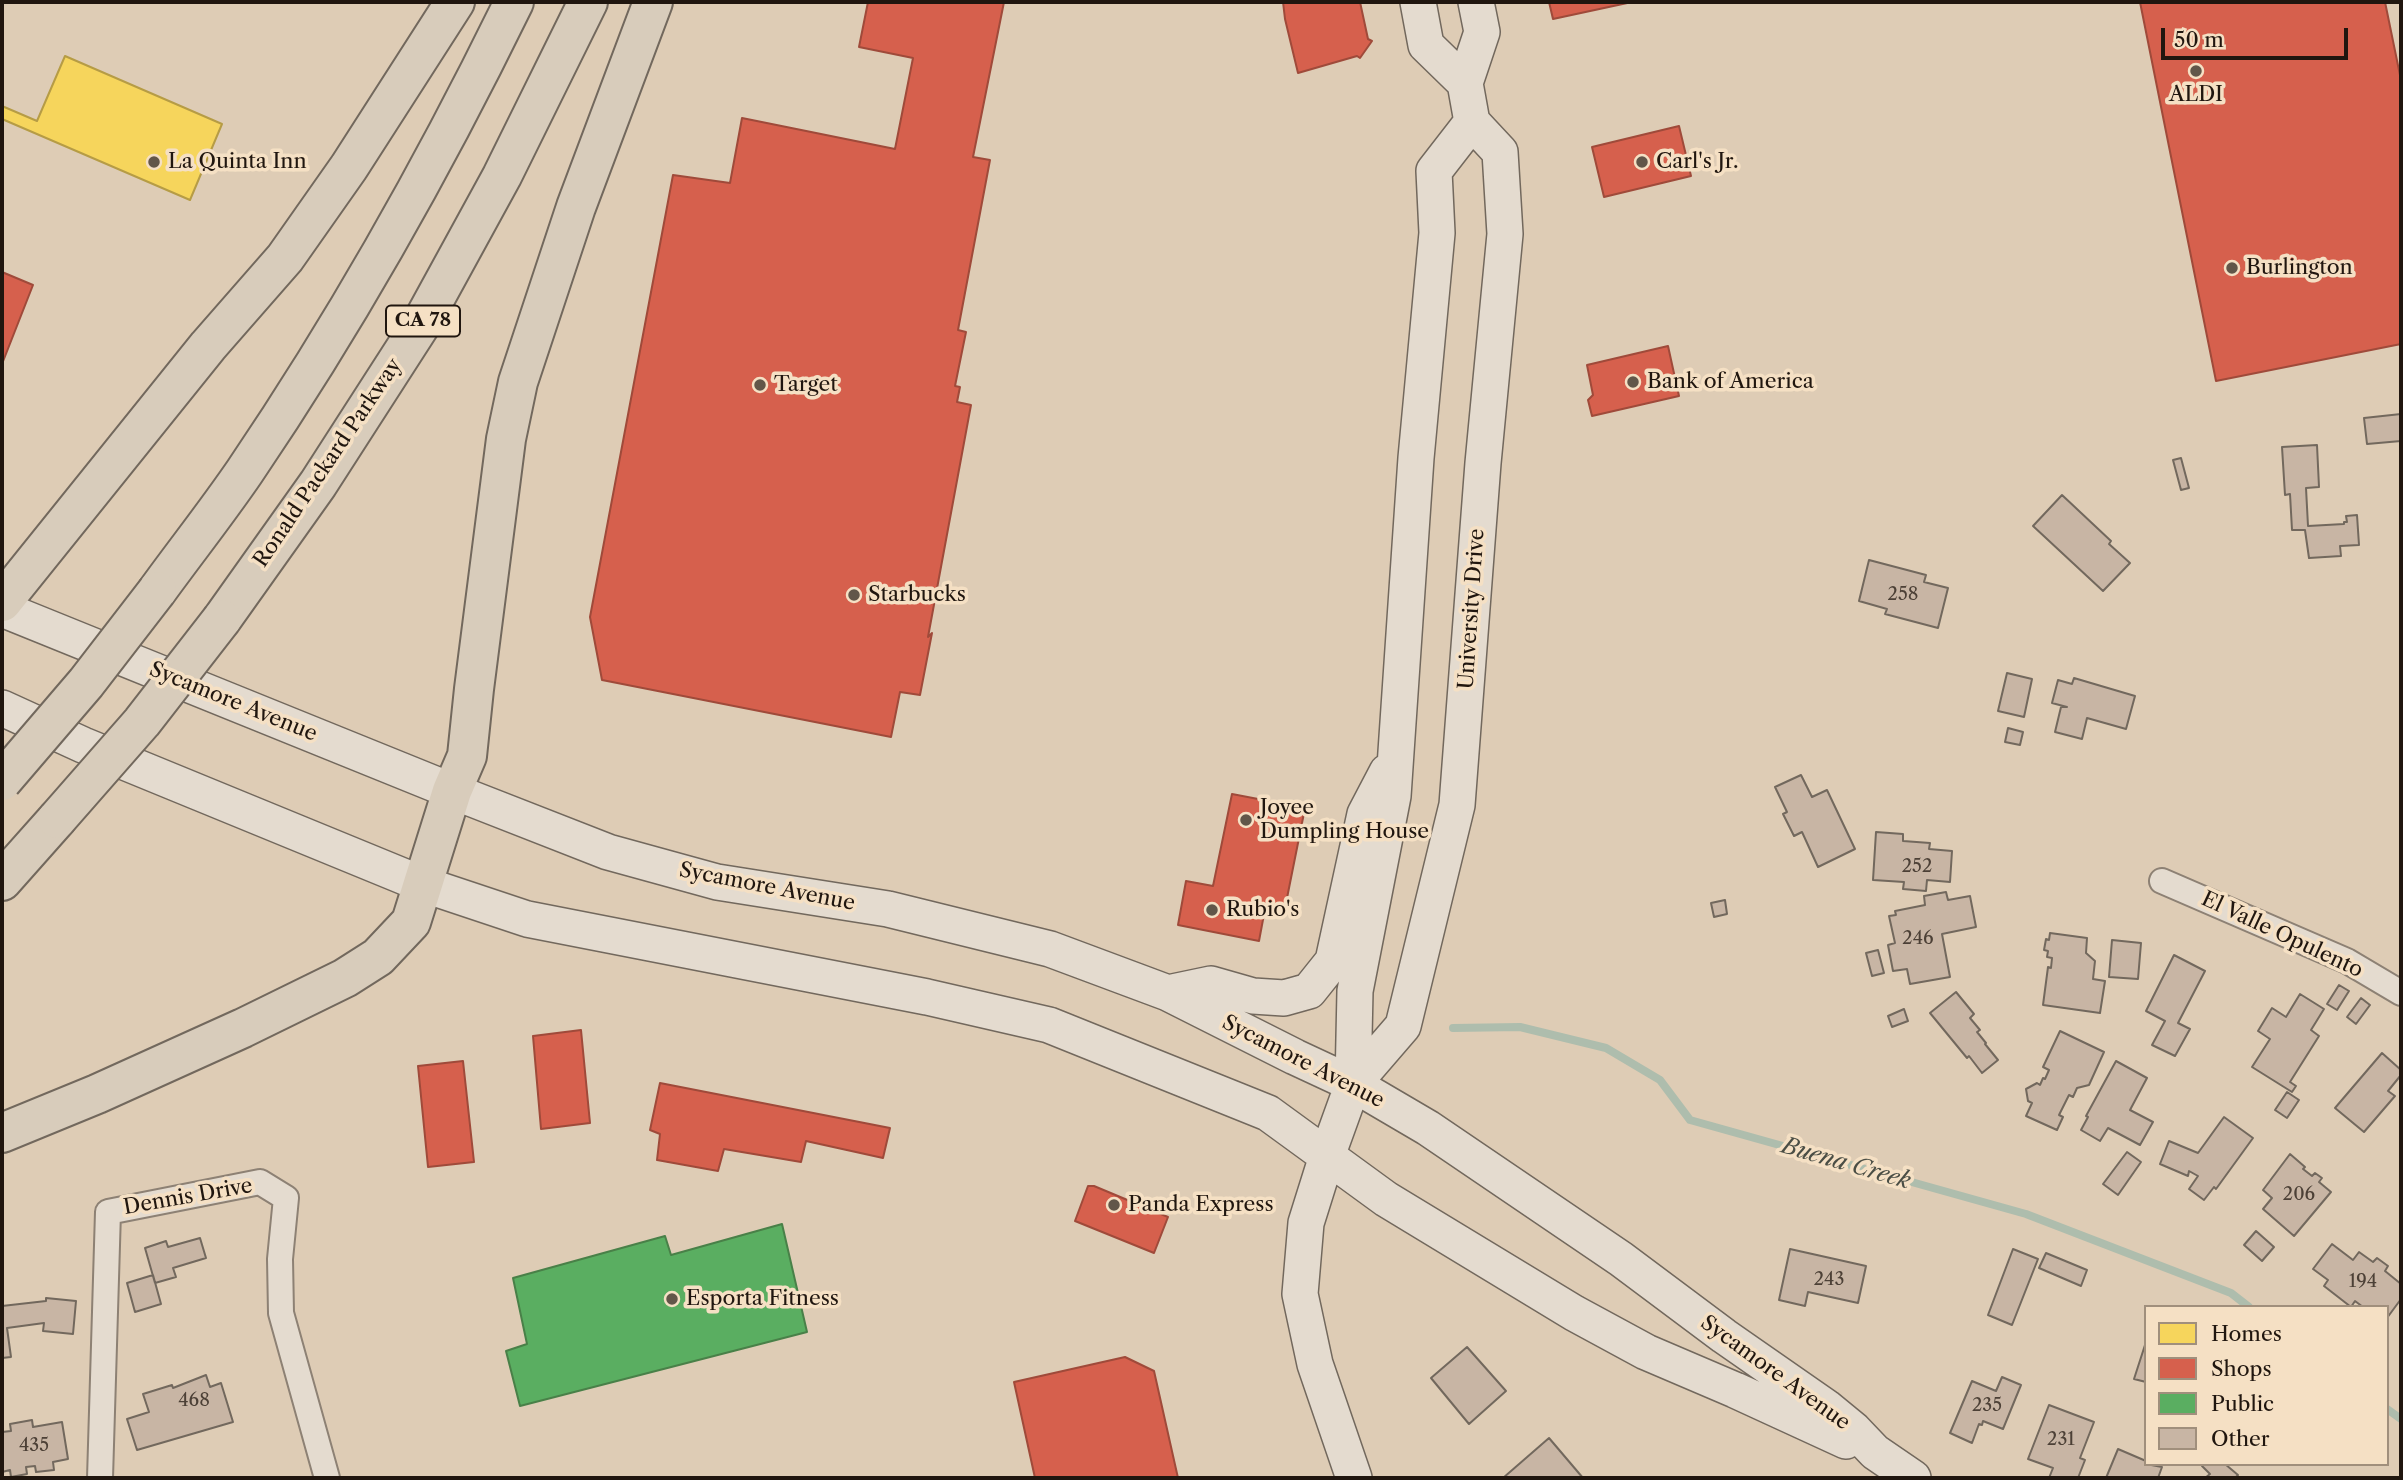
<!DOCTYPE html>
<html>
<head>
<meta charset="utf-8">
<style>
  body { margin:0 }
  #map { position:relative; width:2403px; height:1480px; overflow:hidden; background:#deccb5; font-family:"Libre Caslon Text",serif }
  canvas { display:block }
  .frame { position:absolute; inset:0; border:4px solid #20160f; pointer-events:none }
  .legend { position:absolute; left:2144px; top:1305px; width:245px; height:161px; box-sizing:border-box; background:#f5e0c4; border:2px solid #a08f7c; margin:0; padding:9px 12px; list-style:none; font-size:21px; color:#20160f }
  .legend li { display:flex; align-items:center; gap:14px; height:35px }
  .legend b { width:35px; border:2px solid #a08f7c }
  .scale { position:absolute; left:2161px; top:28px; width:187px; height:32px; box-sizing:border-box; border:4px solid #20160f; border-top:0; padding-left:9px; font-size:21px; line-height:24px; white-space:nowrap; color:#20160f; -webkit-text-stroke:5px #f5e0c4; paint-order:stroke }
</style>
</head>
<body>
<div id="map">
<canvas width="2403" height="1480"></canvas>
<div class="frame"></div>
<ul class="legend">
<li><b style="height:19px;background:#f6d55c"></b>Homes</li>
<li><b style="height:19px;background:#d6604d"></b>Shops</li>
<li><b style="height:19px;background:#5aae61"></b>Public</li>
<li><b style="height:19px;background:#c8b5a4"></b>Other</li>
</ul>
<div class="scale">50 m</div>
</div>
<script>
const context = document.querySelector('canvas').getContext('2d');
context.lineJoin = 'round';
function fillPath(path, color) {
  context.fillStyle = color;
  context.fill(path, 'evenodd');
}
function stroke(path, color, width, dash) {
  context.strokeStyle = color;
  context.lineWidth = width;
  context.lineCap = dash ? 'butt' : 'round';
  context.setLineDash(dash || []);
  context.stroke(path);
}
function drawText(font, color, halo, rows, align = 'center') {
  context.font = font + ' "Libre Caslon Text",serif';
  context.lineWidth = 7;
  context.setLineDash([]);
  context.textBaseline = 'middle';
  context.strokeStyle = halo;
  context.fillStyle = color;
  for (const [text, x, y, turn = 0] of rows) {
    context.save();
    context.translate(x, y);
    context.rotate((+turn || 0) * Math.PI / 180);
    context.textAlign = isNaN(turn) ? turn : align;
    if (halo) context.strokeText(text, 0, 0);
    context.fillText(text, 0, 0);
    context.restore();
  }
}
const homes = new Path2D(`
  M65 56 222 124 190 200 2 119V106L37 121Z`);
fillPath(homes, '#f6d55c');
stroke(homes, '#b69c45', 2);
const shops = new Path2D(`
  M868 2H1004L973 157 990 160 958 330 966 332 955 386 960 387 957 402 971 405 928 637 932 633 920 695 900 692 891 737 602 680 590 617 673 175 730 183 742 118 895 149 913 58 859 47Z
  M1283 2H1360L1368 39 1372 41 1360 58 1357 56 1298 73 1285 19Z
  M1549 2H1632L1553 19Z
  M2140 2H2385L2401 80V344L2216 381Z
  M1679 126 1691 176 1604 197 1592 147Z
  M2 272 33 285 2 364Z
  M1668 346 1679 396 1592 416 1588 400 1593 395 1587 365Z
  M1232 794 1305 808 1284 913 1265 909 1259 941 1178 925 1186 881 1213 886Z
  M581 1030 590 1123 541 1129 533 1036Z
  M463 1061 474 1162 428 1167 418 1066Z
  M660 1083 890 1128 883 1158 806 1141 801 1162 724 1149 718 1171 657 1160 660 1134 650 1130Z
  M1088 1186H1094L1168 1217 1154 1253 1075 1221Z
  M1125 1357 1154 1371 1178 1478H1035L1014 1382Z`);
fillPath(shops, '#d6604d');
stroke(shops, '#9f4a3a', 2);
const public = new Path2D(`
  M782 1224 807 1332 520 1406 506 1351 527 1344 513 1278 665 1236 671 1255Z`);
fillPath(public, '#5aae61');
stroke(public, '#498048', 2);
stroke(new Path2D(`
  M1453 1028 1520 1027 1606 1048 1660 1080 1690 1120 2026 1214 2231 1293 2249 1307
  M2387 1409 2401 1419`), '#aebdad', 8);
const building = new Path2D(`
  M2401 414V441L2367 444 2364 418Z
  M2317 445 2319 487 2306 488 2308 526 2344 524V522H2347L2346 516 2357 515 2359 545 2340 546 2341 556 2309 558 2305 530H2292L2290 494 2285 495 2282 447Z
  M2181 458 2189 488 2181 490 2173 460Z
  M2062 495 2111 541 2109 544 2130 563 2103 591 2033 526Z
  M1869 560 1926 575 1924 582 1948 588 1938 628 1885 614 1887 609 1859 601Z
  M2007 673 2032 679 2024 717 1998 711Z
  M2074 678 2135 696 2126 729 2087 718 2082 739 2055 732 2061 707H2067L2052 703 2058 680 2072 684Z
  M2008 728 2023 732 2020 745 2005 742Z
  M1801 775 1812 797 1827 790 1855 849 1818 867 1802 832 1794 836 1783 814 1787 812 1775 787Z
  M1876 832 1903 834V841L1930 843 1929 849 1952 851 1950 882 1927 880 1926 891 1903 889 1904 882 1873 880Z
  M1946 892 1948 900 1970 896 1976 927 1942 934 1950 977 1910 984 1907 969 1893 971 1888 945 1895 943 1889 916 1896 915 1895 911 1925 905 1924 896Z
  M1725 900 1727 914 1714 917 1711 903Z
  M2050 933 2087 938 2086 953 2095 961 2093 979 2105 981 2100 1013 2043 1005 2048 967 2051 968 2052 958 2047 957 2048 951 2044 950 2046 939 2049 940Z
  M2112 940 2141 943 2138 979 2109 977Z
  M1878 950 1884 973 1872 976 1866 953Z
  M2174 955 2205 971 2178 1023 2190 1029 2175 1056 2152 1045 2165 1021 2146 1011Z
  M2339 985 2349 991 2337 1010 2327 1004Z
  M1956 992 1974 1014 1970 1018 1980 1030 1977 1032 1986 1043 1985 1044 1998 1060 1982 1073 1969 1056 1967 1058 1930 1013Z
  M2300 994 2324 1009 2311 1030 2319 1036 2290 1082 2296 1086 2292 1092 2252 1067 2270 1039 2258 1031 2272 1008 2286 1017Z
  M2361 998 2370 1005 2356 1024 2347 1017Z
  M1904 1009 1908 1021 1892 1027 1888 1016Z
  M2060 1031 2104 1052 2089 1085 2077 1088 2073 1097 2069 1095 2059 1115 2063 1117 2057 1130 2026 1116 2032 1103 2028 1101 2026 1089 2037 1083 2040 1085 2043 1078 2045 1079 2049 1070 2043 1067Z
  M2382 1053 2401 1070V1075L2388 1091 2395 1096 2364 1132 2335 1108Z
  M2116 1061 2147 1078 2130 1110 2153 1122 2140 1145 2108 1128 2100 1141 2081 1130 2088 1117 2086 1116Z
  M2287 1092 2299 1100 2287 1118 2275 1110Z
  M2224 1117 2253 1138 2216 1189 2214 1187 2204 1200 2189 1189 2198 1176 2189 1171 2188 1176 2160 1164 2169 1141 2198 1153Z
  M2127 1152 2141 1162 2118 1195 2103 1184Z
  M2290 1154 2305 1167 2303 1169 2312 1176 2315 1173 2322 1178 2319 1182 2331 1192 2294 1236 2263 1209 2272 1198 2263 1190Z
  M2256 1231 2274 1247 2262 1261 2244 1245Z
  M200 1238 206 1258 173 1268 176 1277 155 1283 145 1248 166 1241 168 1247Z
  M2332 1244 2353 1260 2359 1252 2373 1262 2377 1258 2388 1266 2385 1271 2401 1284V1299L2387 1318V1307H2363L2355 1301 2351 1307 2324 1286 2328 1280 2313 1269Z
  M1790 1249 1866 1266 1858 1303 1808 1292 1805 1306 1779 1300Z
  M2013 1249 2038 1259 2012 1325 1988 1315Z
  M2046 1253 2087 1270 2081 1286 2039 1268Z
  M153 1275 161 1304 135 1312 127 1283Z
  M46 1298 76 1301 73 1334 43 1331 44 1323 7 1328 11 1357 2 1358V1306L46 1301Z
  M2145 1345 2146 1346V1382L2134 1379Z
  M1467 1347 1506 1391 1469 1424 1431 1378Z
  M206 1375 210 1387 221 1383 233 1422 137 1450 127 1419 149 1412 143 1394 172 1385 173 1388Z
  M2002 1377 2021 1385 2003 1429 1983 1421 1982 1425 1979 1424 1972 1443 1950 1433 1972 1381 1996 1391Z
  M2049 1405 2094 1422 2080 1458 2085 1460 2078 1478H2049L2053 1468 2028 1459Z
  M32 1420 33 1427 62 1422 68 1459 53 1462 54 1470 36 1472 35 1466 26 1467 27 1474 11 1477 10 1470 2 1472V1432L11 1431 10 1424Z
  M1549 1438 1583 1478H1503Z
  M2118 1449 2146 1461V1464L2162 1467 2158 1478H2106Z
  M2204 1464H2225L2238 1475 2235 1478H2205L2210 1474 2202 1466Z`);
fillPath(building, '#c8b5a4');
stroke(building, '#72685d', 2);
const street = new Path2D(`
  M2162 881 2347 961 2401 993
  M100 1478 108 1212 260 1182 286 1198 280 1259 281 1313 327 1478`);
const secondary = new Path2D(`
  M1418 2 1426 45 1465 83
  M2 609 452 791 608 852 717 882 888 909 1050 949 1168 993 1295 1057 1353 1084 1428 1128 1621 1259 1724 1336 1826 1407 1854 1430 1875 1452 1913 1478
  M2 708 83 745 422 884 527 919 927 997 1049 1025 1268 1113 1386 1199 1574 1313 1646 1352 1735 1390 1846 1441
  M1168 993 1211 984 1253 996 1284 998 1309 991 1333 961 1365 814 1387 772
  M1353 1084 1403 1026 1457 805 1483 463 1505 234 1500 152 1472 122 1465 83 1482 32 1476 2
  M1354 1478 1315 1364 1300 1294 1306 1223 1327 1156 1353 1084 1355 991 1393 796 1416 458 1437 233 1434 171 1472 122`);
const highway = new Path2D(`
  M157 591C186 551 217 512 245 471 346 322 435 164 514 2
  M2 602 208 346 285 258 349 167 455 2
  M222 619 318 484 421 324 502 176 588 2
  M2 881 57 819
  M2 1133 97 1094 243 1028 345 978 378 957 411 922 452 791 467 756 474 689 506 439 518 382 576 207 653 2`);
stroke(street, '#8d8174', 28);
stroke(secondary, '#72685d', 38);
stroke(highway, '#72685d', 42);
stroke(street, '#e4dbcf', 24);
stroke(secondary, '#e4dbcf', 35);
stroke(highway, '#d8ccbb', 38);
const highwayBridge = new Path2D(`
  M2 781 86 683 157 591
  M57 819 142 722 222 619`);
stroke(highwayBridge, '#72685d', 42, []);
stroke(highwayBridge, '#d8ccbb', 38);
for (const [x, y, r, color] of [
  [2196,71,7,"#625649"],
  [154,162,7,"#625649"],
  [1642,162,7,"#625649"],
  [2232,268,7,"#625649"],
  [1633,382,7,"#625649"],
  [760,385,7,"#625649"],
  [854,595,7,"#625649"],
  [1246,820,7,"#625649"],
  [1212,910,7,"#625649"],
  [1114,1205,7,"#625649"],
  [672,1299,7,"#625649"]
]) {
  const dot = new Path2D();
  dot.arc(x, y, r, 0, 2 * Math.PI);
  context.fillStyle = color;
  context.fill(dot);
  stroke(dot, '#f5e0c4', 2.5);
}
drawText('18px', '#4c4036', null, [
  ["258",1903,595],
  ["252",1917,867],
  ["246",1918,939],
  ["206",2299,1195],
  ["243",1829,1280],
  ["194",2363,1282],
  ["468",194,1401],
  ["235",1987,1406],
  ["231",2061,1440],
  ["435",34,1446]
]);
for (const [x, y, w] of [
  [423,321,74]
]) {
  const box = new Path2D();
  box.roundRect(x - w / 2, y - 15.5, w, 31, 5);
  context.fillStyle = '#f5e0c4';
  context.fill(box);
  stroke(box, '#20160f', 2);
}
drawText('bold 19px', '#20160f', null, [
  ["CA 78",423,321]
]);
drawText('21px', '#20160f', '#f5e0c4', [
  ["ALDI",2196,95,"center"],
  ["La Quinta Inn",168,162],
  ["Carl's Jr.",1656,162],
  ["Burlington",2246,268],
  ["Bank of America",1647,382],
  ["Target",774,385],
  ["Starbucks",868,595],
  ["Joyee",1260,808],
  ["Dumpling House",1260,832],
  ["Rubio's",1226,910],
  ["Panda Express",1128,1205],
  ["Esporta Fitness",686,1299]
], 'left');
drawText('21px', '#20160f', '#f5e0c4', [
  ["Ronald Packard Parkway",328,463,-56],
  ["University Drive",1472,609,-86],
  ["Sycamore Avenue",233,702,22],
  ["Sycamore Avenue",767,887,11],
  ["El Valle Opulento",2282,935,25],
  ["Sycamore Avenue",1303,1062,27],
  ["Dennis Drive",188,1197,-10],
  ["Sycamore Avenue",1775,1373,36]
]);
drawText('italic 23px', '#4b4e45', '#f5e0c4', [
  ["Buena Creek",1846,1164,16]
]);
</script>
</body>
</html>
